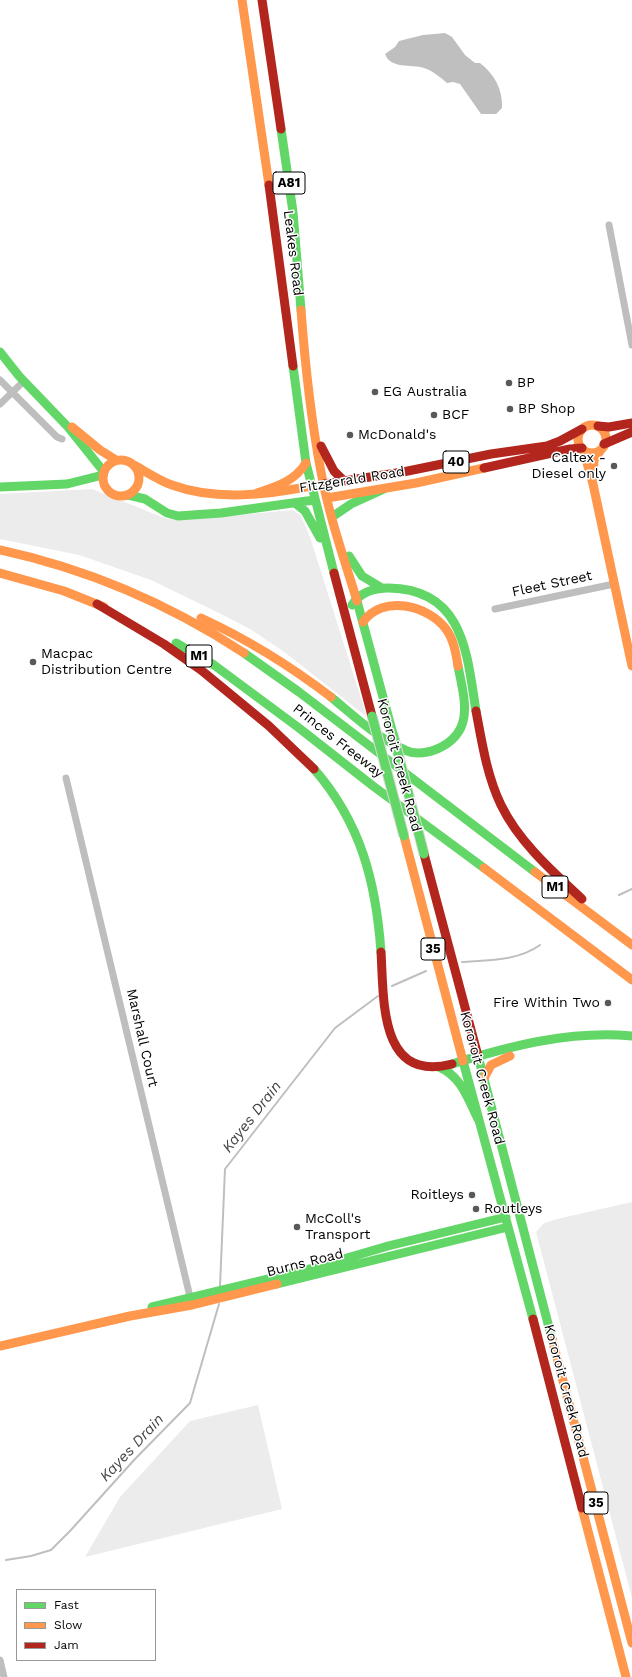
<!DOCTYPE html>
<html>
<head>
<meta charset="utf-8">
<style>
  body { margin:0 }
  #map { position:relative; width:632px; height:1677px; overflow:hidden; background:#fff; font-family:"Work Sans",sans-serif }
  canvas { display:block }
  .legend { position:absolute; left:16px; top:1589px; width:140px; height:72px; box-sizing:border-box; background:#fff; border:1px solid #999; margin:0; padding:5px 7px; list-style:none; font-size:12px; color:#000 }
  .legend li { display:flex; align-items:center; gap:8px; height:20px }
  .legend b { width:20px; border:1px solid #999 }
</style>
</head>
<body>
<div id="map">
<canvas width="632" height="1677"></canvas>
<ul class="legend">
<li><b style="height:5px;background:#63d668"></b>Fast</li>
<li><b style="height:5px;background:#ff974d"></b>Slow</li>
<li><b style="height:5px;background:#b3261e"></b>Jam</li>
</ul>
</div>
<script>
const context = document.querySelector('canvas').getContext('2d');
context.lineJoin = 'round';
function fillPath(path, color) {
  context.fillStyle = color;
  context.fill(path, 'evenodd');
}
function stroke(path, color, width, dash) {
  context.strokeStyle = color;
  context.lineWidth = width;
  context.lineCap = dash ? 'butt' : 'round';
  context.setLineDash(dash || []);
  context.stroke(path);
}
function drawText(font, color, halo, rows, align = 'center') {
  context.font = font + ' "Work Sans",sans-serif';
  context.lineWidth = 3;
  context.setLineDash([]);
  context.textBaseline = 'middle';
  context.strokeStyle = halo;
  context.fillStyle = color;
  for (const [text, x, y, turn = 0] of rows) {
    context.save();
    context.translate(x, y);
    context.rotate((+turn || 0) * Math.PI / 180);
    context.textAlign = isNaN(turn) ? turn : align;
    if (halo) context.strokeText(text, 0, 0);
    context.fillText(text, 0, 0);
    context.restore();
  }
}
fillPath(new Path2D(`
  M92 489 167 519 185 520 293 510 301 516 310 537 367 717 283 651 250 629 221 614 151 580 79 555 0 539V494Z
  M632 1202V1598L536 1232 544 1223 557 1219Z
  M258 1405 282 1509 85 1557 120 1497 190 1421Z`), '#ececec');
fillPath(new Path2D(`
  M445 33 452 37 465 55 475 63H480C494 74 503 89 502 108L496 114H481L460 84 453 82 447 83C440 77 433 71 424 68 411 64 390 69 385 54L395 47 399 41 423 35Z`), '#bfbfbf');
stroke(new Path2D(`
  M619 895 632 889
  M462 962C488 960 518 961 540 945
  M392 986 426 971
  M220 1286 225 1169 335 1028 378 996
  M6 1560 31 1556 51 1550 70 1531 135 1459 190 1403 219 1304`), '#bfbfbf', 2);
stroke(new Path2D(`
  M609 225 632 345
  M0 380 57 437 62 439
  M0 404 24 381
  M495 609 614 584
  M66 778 191 1301
  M0 1660 4 1677`), '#bebebe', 7);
stroke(new Path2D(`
  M281 129 293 212 301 310
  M0 352 19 376 68 427 104 472
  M293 366 306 463 334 573
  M0 487 67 484 103 475
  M128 495 145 499 167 513 178 516 221 513 314 500
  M295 503 305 511 320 538
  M332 517 351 504 384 489
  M349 556 362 576 382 588
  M357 601 393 734
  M352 605C360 592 374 588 389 588 464 589 467 654 476 711
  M176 643 214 665 299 728 373 786 484 868
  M244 653 299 692 535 872
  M331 697C354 716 377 738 405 750 415 755 427 753 437 749 476 732 464 698 458 666
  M314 769C361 823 376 882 381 952
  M478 1056 552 1339
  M463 1061 533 1319
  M452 1064C510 1046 571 1030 632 1036
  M439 1067C461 1076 468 1099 478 1119
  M277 1284 508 1227
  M152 1307 306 1270 388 1246 506 1217`), '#63d668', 9);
stroke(new Path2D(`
  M242 0 269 185
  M301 310C305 364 311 419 321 472 329 516 344 558 357 601
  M578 439a14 14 0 1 1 28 0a14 14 0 1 1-28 0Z
  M72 427 100 450 116 460
  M583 449 593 484 632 666
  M103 478a18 18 0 1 1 36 0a18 18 0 1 1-36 0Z
  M134 465C147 472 158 480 172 485 216 501 266 495 311 486
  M593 478 594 460 603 447
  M257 493C276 487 295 481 306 463
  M327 498 416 483 484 468
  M0 550C88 569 169 604 244 653
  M0 573 64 591 104 607
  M201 618C249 640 289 665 331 697
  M363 622C382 594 428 605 446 629 454 640 456 654 458 666
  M404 836 463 1061
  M484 868 632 980
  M535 872 632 945
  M484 1078 491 1065 510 1056
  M552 1339 632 1643
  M0 1346 130 1316 192 1305 277 1284
  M582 1508 626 1677`), '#ff974d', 9);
stroke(new Path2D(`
  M262 0 281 129
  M269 185 293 366
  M598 426 609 427 632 423
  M604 444 632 432
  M321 446 334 471 344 481
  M484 468 570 449 582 448
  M324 484 403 472 491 454 547 446 560 441 582 429
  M334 573 372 716
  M97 604 164 644 201 670 269 726 314 769
  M476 711C482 743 487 776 501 805 519 842 552 871 582 899
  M424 854 478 1056
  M381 952C384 1000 379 1083 452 1064
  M533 1319 582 1508`), '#b3261e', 9);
const fastBridge = new Path2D(`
  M372 716 404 836
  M393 734 424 854`);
stroke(fastBridge, '#dbdbdb', 11, []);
stroke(fastBridge, '#63d668', 9);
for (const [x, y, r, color] of [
  [509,383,4,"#595959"],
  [375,392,4,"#595959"],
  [510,409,4,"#595959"],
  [434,415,4,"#595959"],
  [350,435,4,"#595959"],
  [614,466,4,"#595959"],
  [33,662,4,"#595959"],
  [608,1003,4,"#595959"],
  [472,1195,4,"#595959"],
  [476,1209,4,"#595959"],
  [297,1227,4,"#595959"]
]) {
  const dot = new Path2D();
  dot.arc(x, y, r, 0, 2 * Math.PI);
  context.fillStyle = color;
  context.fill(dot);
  stroke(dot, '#fff', 1.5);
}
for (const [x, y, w] of [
  [289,183,32],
  [456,462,26],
  [199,656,26],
  [555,887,26],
  [433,949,24],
  [596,1503,24]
]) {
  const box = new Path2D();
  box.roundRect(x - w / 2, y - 11, w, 22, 3);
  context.fillStyle = '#fff';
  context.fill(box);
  stroke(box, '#000', 1);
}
drawText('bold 13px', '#000', null, [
  ["A81",289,183],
  ["40",456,462],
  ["M1",199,656],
  ["M1",555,887],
  ["35",433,949],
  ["35",596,1503]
]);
drawText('14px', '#000', '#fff', [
  ["Leakes Road",293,253,83],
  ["Fitzgerald Road",352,480,-9],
  ["Fleet Street",552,584,-12],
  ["Princes Freeway",338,741,38],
  ["Kororoit Creek Road",399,765,75],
  ["Marshall Court",142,1038,77],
  ["Kororoit Creek Road",482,1078,75],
  ["Burns Road",305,1263,-14],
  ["Kororoit Creek Road",566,1391,75]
]);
drawText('14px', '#000', '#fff', [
  ["BP",517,383],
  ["EG Australia",383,392],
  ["BP Shop",518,409],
  ["BCF",442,415],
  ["McDonald's",358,435],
  ["Caltex -",606,458,"right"],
  ["Diesel only",606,474,"right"],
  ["Macpac",41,654],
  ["Distribution Centre",41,670],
  ["Fire Within Two",600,1003,"right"],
  ["Roitleys",464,1195,"right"],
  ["Routleys",484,1209],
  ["McColl's",305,1219],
  ["Transport",305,1235]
], 'left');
drawText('italic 15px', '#444', '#fff', [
  ["Kayes Drain",252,1117,-52],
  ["Kayes Drain",132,1448,-47]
]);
</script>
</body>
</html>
